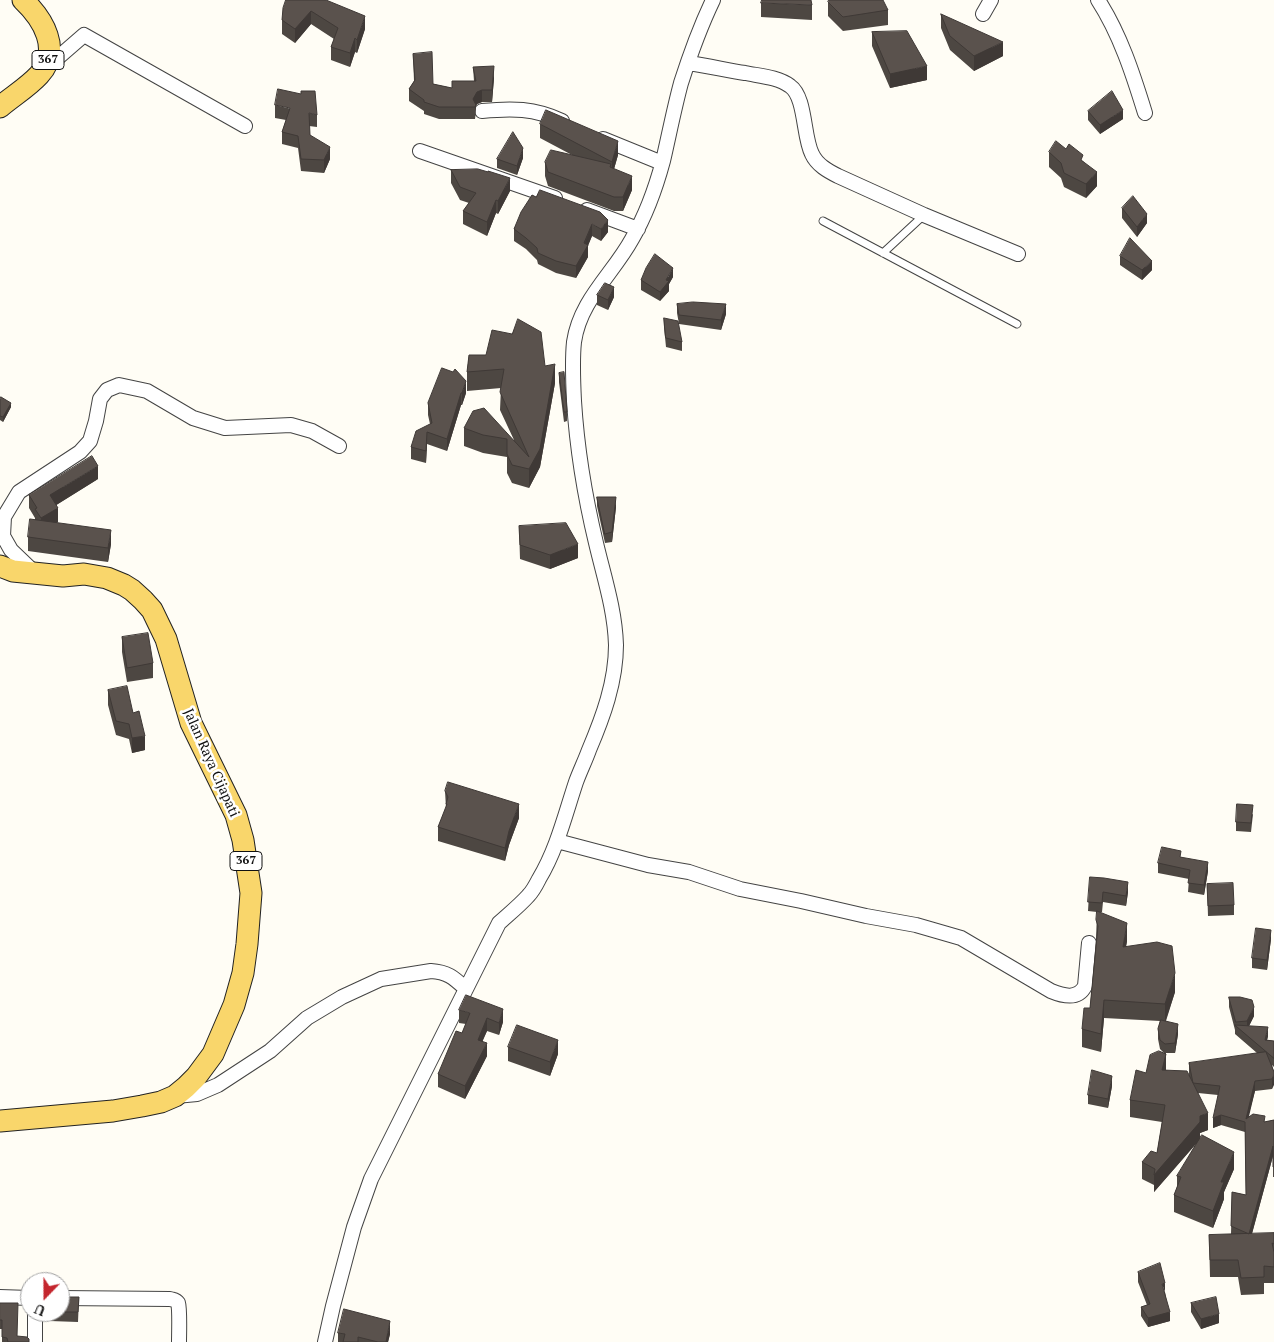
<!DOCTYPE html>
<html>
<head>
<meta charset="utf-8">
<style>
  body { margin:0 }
  #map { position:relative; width:1274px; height:1342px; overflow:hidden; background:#fffdf5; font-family:"PT Serif",serif }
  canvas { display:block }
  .north { position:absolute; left:20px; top:1272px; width:50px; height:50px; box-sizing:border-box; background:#fff; border:1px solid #a0a0a0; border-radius:50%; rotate:202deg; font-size:14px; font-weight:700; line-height:20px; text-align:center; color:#111 }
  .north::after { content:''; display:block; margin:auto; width:18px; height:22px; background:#c4262e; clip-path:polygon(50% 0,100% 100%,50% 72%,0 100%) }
</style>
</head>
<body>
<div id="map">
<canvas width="1274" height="1342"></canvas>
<div class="north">U</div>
</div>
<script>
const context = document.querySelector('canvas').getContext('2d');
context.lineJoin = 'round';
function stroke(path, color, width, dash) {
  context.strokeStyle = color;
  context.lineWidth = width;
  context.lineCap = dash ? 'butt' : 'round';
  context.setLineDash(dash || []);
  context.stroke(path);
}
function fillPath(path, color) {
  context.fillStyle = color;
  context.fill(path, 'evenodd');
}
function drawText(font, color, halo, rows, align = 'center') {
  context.font = font + ' "PT Serif",serif';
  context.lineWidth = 5;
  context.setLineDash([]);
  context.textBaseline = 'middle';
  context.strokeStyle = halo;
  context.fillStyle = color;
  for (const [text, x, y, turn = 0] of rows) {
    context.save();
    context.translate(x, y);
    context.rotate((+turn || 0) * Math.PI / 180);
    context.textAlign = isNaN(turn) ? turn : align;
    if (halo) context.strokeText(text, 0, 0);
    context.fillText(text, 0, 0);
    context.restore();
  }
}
const service = new Path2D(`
  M823 221 1017 324
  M883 253 924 215`);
const minor = new Path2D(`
  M1098 0C1120 34 1133 74 1145 113
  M983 14 991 0
  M689 63C708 66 727 70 745 73 760 76 778 77 790 86 806 97 803 137 812 154 817 165 828 171 838 176L924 215 1018 254
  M46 68 84 35 245 126
  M482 111C512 108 534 108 562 121
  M603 139 662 163
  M420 151 555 198
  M587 210 638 229
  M35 573 11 550 3 536 4 517 19 492 80 452 90 441 96 421 100 399 107 390 119 385 147 391 193 418 225 428 291 425 312 431 339 446
  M557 841 648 865 689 872 740 889 801 901 866 916 916 925 961 938 1051 991C1063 996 1078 1000 1085 986L1089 943
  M176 1096 197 1094 218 1085 270 1051 307 1018 342 997 381 979 431 971C448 972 454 978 466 989
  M0 1297 30 1298
  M60 1298 170 1299C173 1300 176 1300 178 1303 180 1309 179 1334 179 1342
  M35 1312V1342
  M325 1342 333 1306 354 1227 371 1179 499 923C509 914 520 905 528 896 533 891 536 885 539 879 557 849 565 815 576 782 580 771 585 761 589 750 603 717 616 682 616 645 615 610 604 577 596 543 585 497 577 449 574 401 573 381 572 361 574 342 580 300 613 274 632 239 646 215 656 187 663 161 669 135 674 109 681 83 690 55 700 27 713 0`);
const primary = new Path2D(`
  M0 107C13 96 28 87 39 75 62 50 43 19 23 0
  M0 566 13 571 63 576 84 574 107 578 124 585 132 590 143 600 152 610 166 639 191 723 236 815 243 840 251 893 247 944 243 973 234 1005 213 1054 196 1077 186 1087 175 1096 161 1102 142 1106 113 1111 0 1121`);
stroke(service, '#444', 9);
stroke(minor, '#444', 16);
stroke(primary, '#222', 23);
stroke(service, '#fff', 7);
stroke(minor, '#fff', 14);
stroke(primary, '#f9d66b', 21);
fillPath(new Path2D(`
  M286 0 365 29 357 53 355 52 350 67 331 60V47L334 39 311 24 295 43 282 34V20Z
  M828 2 888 10V25L843 31 828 16Z
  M761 3 812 5V20L761 17Z
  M941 14 1003 56 974 71 950 50 941 28Z
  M872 32 927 80 890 88 872 46Z
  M413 54 433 84 452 88 474 81 473 67 494 78 492 102H482L477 104 476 106 475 119H439L424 114V111L409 101V89L414 81Z
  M275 105 317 115V127L309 126 310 135 330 159 324 173 301 171 298 148 282 144V132L286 120 275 118Z
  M1088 111 1123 119 1100 134 1088 120Z
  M540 124 618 155 614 169 632 190 623 211H614L548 186 545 176V162L572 155 540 138Z
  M1049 152 1083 161 1097 186 1086 198 1064 187 1061 178 1049 167Z
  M523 158 517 175 497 168V159Z
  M451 170 510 191 498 214 496 213 487 236 463 224V211L469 203 460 200 451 183Z
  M532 195 608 232 601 241 592 236 588 245V257L576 278 556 273 538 264 537 260 526 249 514 241V229Z
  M1122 208 1147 223 1137 237 1122 218Z
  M1120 256 1152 270 1142 280 1120 265Z
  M673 277 669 284V291L660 301 641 290V280Z
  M597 295 614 297 608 310 597 305Z
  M677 304 726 314 721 330 679 324 677 313Z
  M664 318 682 342V351L666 347 664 327Z
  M469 355 545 366 555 383 540 467 529 488 512 483 507 473V457L483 453 464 446V428L514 440 500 410 501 388 467 391V372Z
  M442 368 466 393 462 405H461L447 451 427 444 426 463 411 459V447L430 424 428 415V403Z
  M559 373 567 412V421L564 422 559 382Z
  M0 399 11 407 3 422 0 420Z
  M98 479 56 505 58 522 56 523 111 544 108 562 28 551V537L35 520V518L29 508V495Z
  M597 497 616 507 612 542 605 543 597 506Z
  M519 526 578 558 550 569 520 559Z
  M122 637 153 663V678L127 682 122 652Z
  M108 690 133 713 145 750 132 753 129 739 116 735 108 705Z
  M445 791 519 818 509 845 505 861 438 841V827L446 808Z
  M1253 814 1251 832 1236 831V822Z
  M1181 857 1208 871 1204 895 1188 892 1189 879 1158 873V863Z
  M1090 877 1128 892 1126 906 1103 902 1102 912H1100L1127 941 1126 946 1175 992 1166 1021 1178 1034 1175 1053H1166V1070L1189 1076V1063L1257 1053 1235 1034V1030L1229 1007V997L1254 1016 1249 1026 1268 1036 1267 1040 1274 1041V1067L1272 1065 1274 1072 1272 1089 1255 1091 1248 1117 1265 1122 1274 1120V1177H1273V1156L1252 1234 1274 1233V1283H1264V1294L1241 1295 1238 1277H1210L1209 1235 1231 1234 1232 1192 1246 1195 1245 1132 1221 1125 1213 1128 1218 1095 1198 1093 1208 1130 1200 1133V1137L1234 1169 1224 1192V1199L1213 1228 1174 1212V1195L1177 1187V1176L1196 1144 1154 1192V1185L1142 1179V1162L1157 1153 1162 1122 1130 1117V1100L1146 1073 1164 1053 1160 1049 1158 1039V1029L1160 1021 1104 1018 1101 1052 1082 1047V1029L1090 1008 1096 939 1097 912 1088 911Z
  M1207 884 1234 905V915L1208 916Z
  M1271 939 1267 970 1252 968V958Z
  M459 1010 503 1022 499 1035 487 1031 482 1041 487 1056 465 1099 438 1087V1074L462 1033 466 1024 459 1023Z
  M508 1047 558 1054 550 1076 508 1061Z
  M1112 1086 1108 1108 1088 1104V1095Z
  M1138 1272 1165 1292 1170 1321 1148 1327 1141 1316V1307L1147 1305 1138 1282Z
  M79 1297 78 1322 50 1321V1312Z
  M0 1303 17 1336 29 1342H2V1329H0Z
  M1191 1303 1219 1323 1201 1329 1191 1312Z
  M338 1333 390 1334 388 1342H338Z`), '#4d4742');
fillPath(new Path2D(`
  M311 11V24L295 43V29Z
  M365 16V29L357 53V40Z
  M355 38V52L350 67V53Z
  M1003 42V56L974 71V56Z
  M494 66V78L492 102V90Z
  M927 66V80L890 88V74Z
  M482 90V102L477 104 476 106 475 119V107L473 99 477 92Z
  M1123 110V119L1100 134V125Z
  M618 141V155L612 176V162Z
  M330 147V159L324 173V160Z
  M523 148V158L517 175V166Z
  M1097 172V186L1086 198V184Z
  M632 176V190L623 211V197Z
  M510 178V191L498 214V201Z
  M496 200V213L487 236V222Z
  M1147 214V223L1137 237V227Z
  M608 220V232L601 241V229Z
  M592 224V236L588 246V245V257L576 278V266Z
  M1152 261V270L1142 280V270Z
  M673 268V277L669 284V291L660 301V292Z
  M614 287V297L608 310V300Z
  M726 304V314L721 330V320Z
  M555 364V383L540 467 529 488V469Z
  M466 381V393L462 405V393Z
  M461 393V405L447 451V439Z
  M11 403V407L3 422V417Z
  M427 432V444L426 463V451Z
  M98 466V479L50 509V495Z
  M616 497V507L612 542V532Z
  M58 508V522L41 532V518Z
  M111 530V544L108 562V548Z
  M578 544V558L550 569V555Z
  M145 736V750L132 753V738Z
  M519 804V818L509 845 505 861V848L509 831Z
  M1208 862V871L1204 895V885Z
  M1128 882V892L1126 906V896Z
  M1127 923V941L1123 965V947Z
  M1271 930V939L1267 970V960Z
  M1175 973V992L1165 1022V1004Z
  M1104 1000V1018L1101 1052V1034Z
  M1254 1007V1016L1247 1030V1021Z
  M503 1009V1022L499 1035V1023Z
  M487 1018V1031L478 1052V1040Z
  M1178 1024V1034L1175 1053V1043Z
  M1268 1027V1036L1265 1049V1040Z
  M558 1040V1054L550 1076V1062Z
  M487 1043V1056L465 1099V1086Z
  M1166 1054V1070H1162Z
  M1274 1075V1085L1272 1089V1079Z
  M1112 1076V1086L1108 1108V1099Z
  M1255 1081V1091L1246 1129V1119Z
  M1208 1113V1130L1200 1133V1139L1154 1192V1175L1200 1116Z
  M1221 1115V1125L1213 1128V1118Z
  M1273 1146V1156L1249 1244V1234Z
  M1234 1152V1169L1224 1192V1199L1213 1228V1211L1221 1182Z
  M1165 1283V1292L1162 1284Z
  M1170 1312V1321L1148 1327V1318Z
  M1219 1314V1323L1201 1329V1319Z
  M390 1321V1334L388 1342H386Z`), '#3f3936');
const building = new Path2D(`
  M286 0H326L365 16 357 40 355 38 350 53 331 47 338 28 311 11 295 29 282 20 283 8Z
  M762 0H811L812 5 761 3Z
  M829 0H883L888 10 843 17 828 2Z
  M941 14 1003 42 974 56 950 36Z
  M907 31 927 66 890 74 872 32Z
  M432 52 433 84 452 88V81H476L473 67 494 66 492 90H482L477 92 473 99 476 105 475 107H439L424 102V100L409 89 415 80 413 54Z
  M278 89 301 94V91H315L317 115 309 113 310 135 330 147 324 160 301 159 298 136 282 132 290 108 275 105Z
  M1112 91 1123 110 1100 125 1088 111Z
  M546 110 618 141 612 162 540 124Z
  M513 132 523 148 517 166 497 159Z
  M1056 141 1066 149 1069 144 1083 155 1081 160 1097 172 1086 184 1064 173 1061 163 1049 152Z
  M551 150 611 164 610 167 632 176 623 197H614L548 172 545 162Z
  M478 169 488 172V171L510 178 498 201 496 200 487 222 463 211 476 193 460 187 451 170Z
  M540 190 600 212 608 220 601 229 592 224 584 243 588 245 576 266 556 261 538 253 537 248 526 238 514 229 521 212 532 195 536 197Z
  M1133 196 1147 214 1137 227 1122 208Z
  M1130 238 1152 261 1142 270 1120 256Z
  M655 254 673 268 666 280 669 281 660 292 641 280 646 268Z
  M605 283 614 287 608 300 597 295Z
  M693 302 726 304 721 320 679 315 677 304Z
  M664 318 678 321 682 342 666 338Z
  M518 319 541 332 545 366 555 364 540 449 529 469 512 465 507 454V439L483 435 464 428 473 411 484 408 529 457 500 392 504 369 467 372 469 355H486L492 330 512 334Z
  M442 368 453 372 455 369 466 381 462 393H461L447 439 427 432 426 451 411 447 416 431 432 423 428 403Z
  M564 372 567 412H564L559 373Z
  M1 397 11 403 3 417 0 416V399Z
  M92 456 98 466 50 495 58 508 41 518 35 509 37 508 29 495Z
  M597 497H616L612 532 605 534Z
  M30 519 111 530 108 548 28 537Z
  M566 523 578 544 550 555 520 545 519 526Z
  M148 633 153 663 127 668 122 637Z
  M127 686 133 713 139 711 145 736 132 738 129 724 116 721 108 690Z
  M448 782 519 804 509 831 505 848 438 827 447 804H446L448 797 445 791Z
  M1237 804 1253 805 1251 823 1236 822Z
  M1162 847 1181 851 1180 857 1208 862 1204 885 1188 883 1190 870 1158 863Z
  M1090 877 1104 878 1128 882 1126 896 1103 892 1102 903 1088 902Z
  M1233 883 1234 905 1208 906 1207 884Z
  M1097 911 1127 923 1123 947 1157 942 1172 946 1175 973 1165 1004 1104 1000 1101 1034 1082 1029 1084 1008H1090L1098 926 1096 920Z
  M1256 928 1271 930 1267 960 1252 958Z
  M466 995 503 1009 499 1023 487 1018 478 1040 487 1043 465 1086 438 1074 456 1031 462 1033 470 1013 459 1010Z
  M1229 997H1240L1252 1000 1254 1007 1247 1021 1236 1022Z
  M1161 1020 1178 1024 1175 1043 1165 1044 1160 1040 1158 1029Z
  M517 1025 558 1040 550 1062 508 1047Z
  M1235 1025 1268 1027 1265 1040 1274 1041V1058Z
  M1159 1051 1166 1054 1162 1070 1187 1071 1208 1113 1200 1116V1122L1154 1175 1155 1169 1142 1162 1151 1151 1157 1153 1165 1105 1130 1100 1136 1070 1146 1073 1150 1055Z
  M1266 1052 1274 1072V1075L1272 1079 1255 1081 1246 1119 1253 1114 1265 1116 1264 1122 1274 1120V1167H1273V1146L1249 1234 1231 1226 1232 1192 1246 1195 1245 1122 1221 1115 1213 1118 1220 1086 1193 1083 1189 1063Z
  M1092 1070 1112 1076 1108 1099 1088 1095Z
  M1202 1135 1234 1152 1221 1182H1224L1213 1211 1174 1195 1181 1177 1177 1176Z
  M1274 1233V1244L1272 1243 1274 1252V1267L1264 1266V1277L1241 1278 1238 1260H1210L1209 1235Z
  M1160 1263 1165 1283 1162 1284 1170 1312 1148 1318 1141 1307 1150 1304 1138 1272Z
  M60 1297H79L78 1312H60Z
  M1216 1297 1219 1314 1201 1319 1191 1303Z
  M0 1303H18L17 1336 27 1337 29 1339V1342H8L7 1338 2 1337V1320H0Z
  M344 1309 390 1321 386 1342H378L358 1337V1342H343L345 1334 338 1333Z`);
fillPath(building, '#5a524d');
stroke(building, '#3f3936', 1);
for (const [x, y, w] of [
  [48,60,32],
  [246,861,32]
]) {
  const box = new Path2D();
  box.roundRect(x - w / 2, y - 9.5, w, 19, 4);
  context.fillStyle = '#fff';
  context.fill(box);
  stroke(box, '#111', 1);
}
drawText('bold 12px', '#111', null, [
  ["367",48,60],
  ["367",246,861]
]);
drawText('14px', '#111', '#fff', [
  ["Jalan Raya Cijapati",211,763,66]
]);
</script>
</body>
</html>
